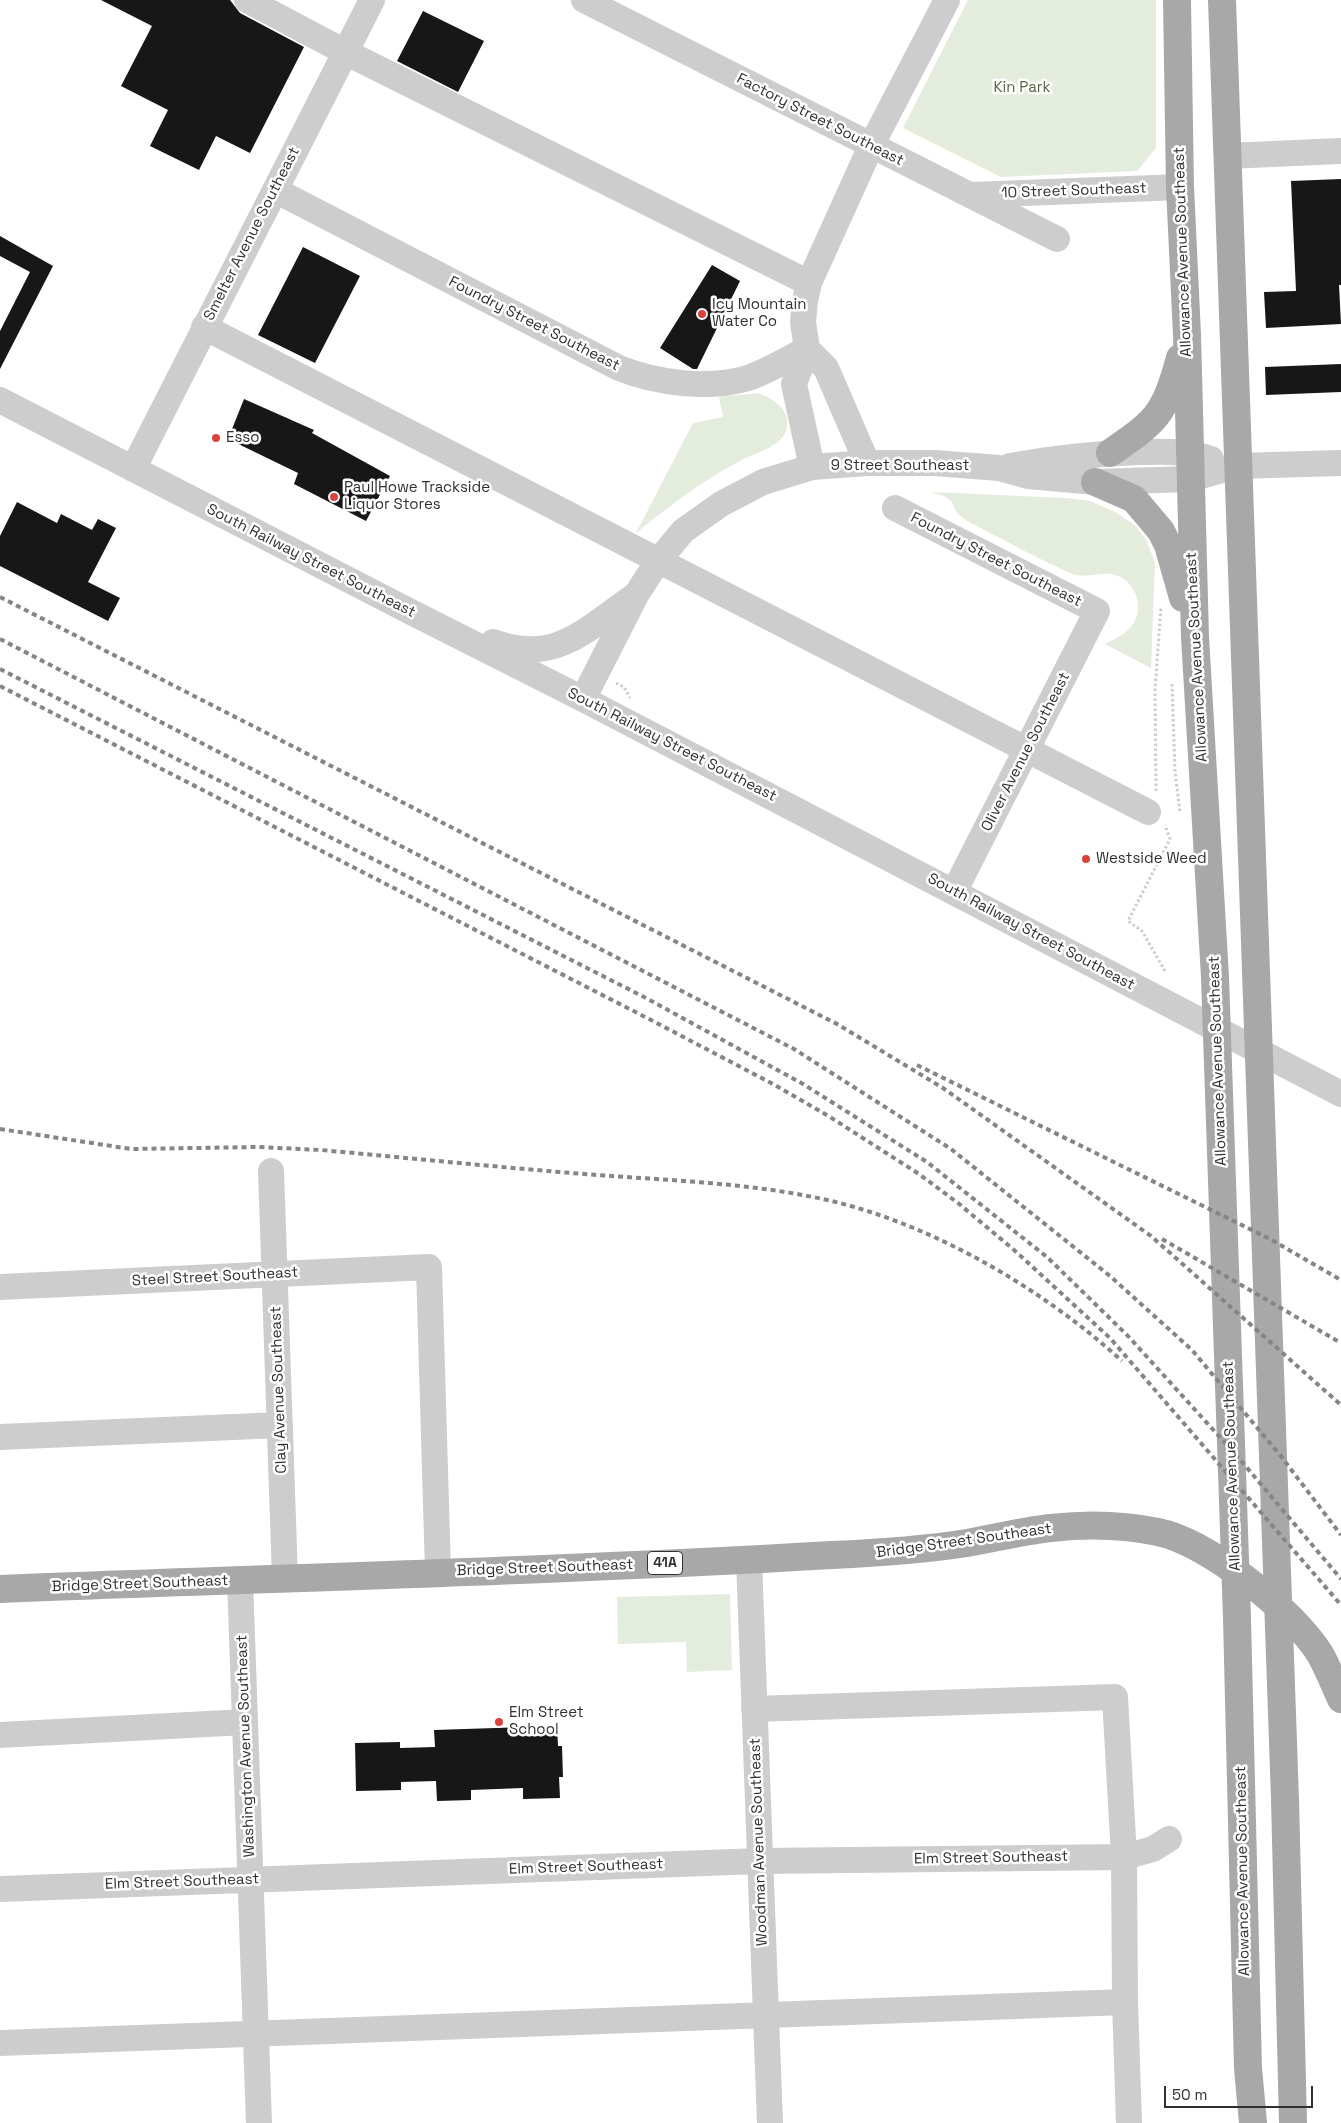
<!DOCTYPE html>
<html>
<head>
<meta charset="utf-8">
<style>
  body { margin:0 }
  #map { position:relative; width:1341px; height:2123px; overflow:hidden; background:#fff; font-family:"Space Grotesk",sans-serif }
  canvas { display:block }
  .scale { position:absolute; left:1164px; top:2086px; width:149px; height:22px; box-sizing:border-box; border:2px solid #303030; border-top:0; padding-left:6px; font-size:15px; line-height:18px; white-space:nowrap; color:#303030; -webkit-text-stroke:4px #fff; paint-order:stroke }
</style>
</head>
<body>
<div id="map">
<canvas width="1341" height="2123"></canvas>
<div class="scale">50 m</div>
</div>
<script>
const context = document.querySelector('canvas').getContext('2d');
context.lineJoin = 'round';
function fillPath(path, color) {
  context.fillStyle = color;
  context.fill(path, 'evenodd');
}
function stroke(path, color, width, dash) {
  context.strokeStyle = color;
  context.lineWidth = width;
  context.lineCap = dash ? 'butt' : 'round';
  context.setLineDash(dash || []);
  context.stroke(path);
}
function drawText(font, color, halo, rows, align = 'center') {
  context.font = font + ' "Space Grotesk",sans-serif';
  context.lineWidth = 5;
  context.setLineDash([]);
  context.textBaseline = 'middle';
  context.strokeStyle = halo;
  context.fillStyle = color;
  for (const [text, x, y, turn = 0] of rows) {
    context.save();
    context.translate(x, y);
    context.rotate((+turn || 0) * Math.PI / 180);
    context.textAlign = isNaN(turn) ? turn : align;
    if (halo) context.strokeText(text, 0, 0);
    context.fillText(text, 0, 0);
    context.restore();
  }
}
fillPath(new Path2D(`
  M968 0H1156V148L1137 171 1001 177 903 128Z
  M758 393C773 398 793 411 786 431 780 446 759 452 746 458 705 478 671 505 636 533L693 423 723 417 719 397Z
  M931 492 1067 498 1090 501 1115 512 1136 526 1146 540 1155 562 1151 668 1105 644C1112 640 1122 636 1128 630 1146 614 1139 582 1115 575 1102 571 1086 579 1073 574 1039 560 1001 538 967 521L957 513 951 501 944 496Z
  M730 1594 732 1670 687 1672 686 1642 618 1644 617 1597Z`), '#e4ecde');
fillPath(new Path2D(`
  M101 0H230L240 13 304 47 250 153 216 136 199 170 150 146 168 110 121 86 152 26Z
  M423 11 484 41 458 92 397 61Z
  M1341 179V285H1339L1341 324 1266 328 1264 292 1296 291 1291 181Z
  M0 236 53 266 0 369V331L30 272 0 256Z
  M303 247 360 276 315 363 258 335Z
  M712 265 740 281 697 369H693L660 348Z
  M1341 364V392L1266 395 1265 367Z
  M244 399 314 430 312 433 390 476 366 521 294 484 298 473 228 439Z
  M17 502 57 523 61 514 92 530 98 519 116 528 88 582 120 598 108 621 0 566V536Z
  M557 1726 558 1746H562L563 1777H559L560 1798 523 1799V1788L471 1790V1800L437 1801 436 1781 401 1782V1790L356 1791 355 1743 400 1742V1748L435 1747 434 1730Z`), '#171717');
stroke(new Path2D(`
  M616 683 624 687 630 698
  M1172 684 1175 772 1180 812
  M1156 791 1155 689 1161 607
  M1165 971 1142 931 1128 921 1170 839 1165 825`), '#cdcdcd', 3, [2.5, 2.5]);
stroke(new Path2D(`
  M247 0 345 52 809 283
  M584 0 1057 239
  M1227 156 1341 151
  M275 190 619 368C657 383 708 390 748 378 768 371 788 359 807 349
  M971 195 1180 187
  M204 327 1148 812
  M807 349 826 368 867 463
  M0 400 411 612 583 699 1341 1094
  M1010 466C1054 458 1091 454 1136 452 1164 452 1184 450 1211 459
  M812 467 794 384 807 349 803 322 805 301 809 283 871 146 947 0
  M133 469 372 0
  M895 508 1097 611 954 892
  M493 642C555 665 585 630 633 597
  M583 699 636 595 658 561 683 531 721 504 763 482 812 467 867 463H935L999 468 1028 476 1095 482 1190 479 1237 466 1341 463
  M271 1171 285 1578
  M0 1287 429 1267 438 1572
  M0 1437 280 1425
  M749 1560 770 2123
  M240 1579 259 2123
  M754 1709 1115 1697 1124 1857 1125 2002 1129 2123
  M0 1735 245 1722
  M0 1889 760 1861 1124 1857 1153 1849 1169 1839
  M0 2043 1125 2002`), '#cdcdcd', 26);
stroke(new Path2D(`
  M1177 0 1180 187 1187 335 1195 637 1215 977 1237 1618 1248 2068 1253 2123
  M1222 0 1285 1799 1293 2123
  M1110 453C1158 420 1164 415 1180 358
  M1095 482 1134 499 1161 531 1168 545 1183 598
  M0 1589C277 1578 555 1571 832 1555 878 1553 922 1550 967 1543 995 1538 1023 1531 1051 1528 1085 1524 1124 1525 1158 1532 1208 1542 1293 1611 1320 1654 1328 1668 1334 1684 1341 1699`), '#a8a8a8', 28);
stroke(new Path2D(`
  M0 597 837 1024 943 1088 1151 1236 1341 1405
  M0 639 794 1049 951 1149 1110 1276 1192 1350 1280 1455 1341 1535
  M0 669 646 998 803 1084 927 1162 1047 1257 1128 1336 1237 1456 1341 1579
  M0 686 651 1020 773 1084 830 1117 919 1174 958 1203 1013 1249 1110 1338 1341 1605
  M917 1065 1270 1239 1341 1280
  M0 1129 131 1149 258 1147 321 1150C409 1158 496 1167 584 1174 660 1180 738 1182 813 1197 922 1218 1040 1286 1122 1361
  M1162 1239 1341 1343`), '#858585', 4, [5, 4]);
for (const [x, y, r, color] of [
  [702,314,5,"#dc413c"],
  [216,438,5,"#dc413c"],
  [334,497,5,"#dc413c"],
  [1086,859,5,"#dc413c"],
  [499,1722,5,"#dc413c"]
]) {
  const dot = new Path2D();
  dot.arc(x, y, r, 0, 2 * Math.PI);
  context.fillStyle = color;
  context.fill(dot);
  stroke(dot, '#fff', 2);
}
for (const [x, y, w] of [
  [665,1563,35]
]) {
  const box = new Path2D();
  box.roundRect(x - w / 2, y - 11.5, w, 23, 4);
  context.fillStyle = '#fff';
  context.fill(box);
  stroke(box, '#303030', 1);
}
drawText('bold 14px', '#303030', null, [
  ["41A",665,1563]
]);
drawText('15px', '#4e693f', '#fff', [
  ["Kin Park",1022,88]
]);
drawText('15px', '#303030', '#fff', [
  ["Factory Street Southeast",820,120,27],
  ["10 Street Southeast",1074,191,-2],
  ["Smelter Avenue Southeast",252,234,-63],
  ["Allowance Avenue Southeast",1183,252,-92],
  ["Foundry Street Southeast",534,324,27],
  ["9 Street Southeast",900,466],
  ["Foundry Street Southeast",996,560,27],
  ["South Railway Street Southeast",311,561,27],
  ["Allowance Avenue Southeast",1197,657,-93],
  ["South Railway Street Southeast",672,745,27],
  ["Oliver Avenue Southeast",1026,752,-63],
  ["South Railway Street Southeast",1031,932,28],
  ["Allowance Avenue Southeast",1218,1061,-92],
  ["Steel Street Southeast",215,1277,-3],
  ["Clay Avenue Southeast",279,1390,-92],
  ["Allowance Avenue Southeast",1232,1466,-92],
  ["Bridge Street Southeast",964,1541,-8],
  ["Bridge Street Southeast",545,1568,-2],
  ["Bridge Street Southeast",140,1584,-2],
  ["Washington Avenue Southeast",246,1746,-92],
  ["Woodman Avenue Southeast",759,1842,-92],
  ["Elm Street Southeast",991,1858,-1],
  ["Elm Street Southeast",586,1867,-2],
  ["Allowance Avenue Southeast",1243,1871,-91],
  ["Elm Street Southeast",182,1882,-2]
]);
drawText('15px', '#303030', '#fff', [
  ["Icy Mountain",712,305],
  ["Water Co",712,322],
  ["Esso",226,438],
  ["Paul Howe Trackside",344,488],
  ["Liquor Stores",344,505],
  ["Westside Weed",1096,859],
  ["Elm Street",509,1713],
  ["School",509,1730]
], 'left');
</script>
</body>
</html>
